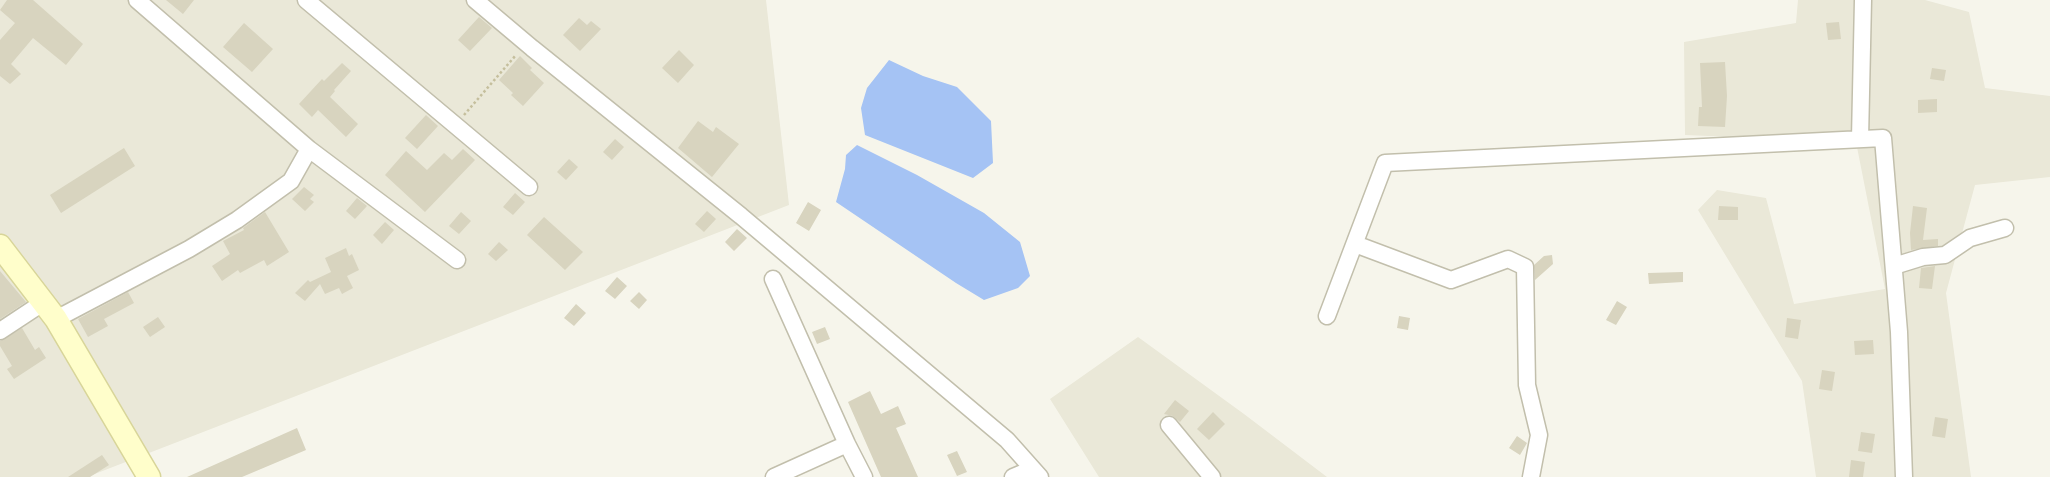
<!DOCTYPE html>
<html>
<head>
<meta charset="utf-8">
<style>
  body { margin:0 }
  canvas { display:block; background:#f6f5eb }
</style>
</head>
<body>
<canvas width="2050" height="477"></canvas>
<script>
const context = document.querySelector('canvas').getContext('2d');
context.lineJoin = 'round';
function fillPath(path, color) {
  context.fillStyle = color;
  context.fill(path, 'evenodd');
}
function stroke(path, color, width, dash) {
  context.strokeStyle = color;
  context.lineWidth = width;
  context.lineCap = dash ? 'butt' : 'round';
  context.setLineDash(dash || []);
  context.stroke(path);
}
fillPath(new Path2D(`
  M0 0H766L789 205 87 477H0Z
  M1798 0H1925L1969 12 1985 88 2050 96V177L1975 185 1946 293 1971 477H1816L1802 381 1698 210 1717 190 1766 198 1794 304 1885 289 1856 142 1685 135 1684 42 1796 23Z
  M1138 337 1244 414 1327 477H1099L1050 399Z`), '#eae8d8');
fillPath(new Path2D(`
  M889 60 923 76 957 87 991 121 993 163 973 178 865 135 861 108 867 88Z
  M857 145 917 175 984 213 1020 242 1030 276 1018 288 984 300 956 283 836 202 845 169 846 155Z`), '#a5c3f4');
fillPath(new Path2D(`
  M7 0H33L83 44 66 65 33 38 11 64 21 74 10 84 0 76V40L15 23 0 10Z
  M166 0H194L183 14Z
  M479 17 492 28 470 51 458 40Z
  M579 18 587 25 591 21 601 29 580 51 563 35Z
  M1839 22 1841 39 1828 40 1826 23Z
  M244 23 273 49 252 72 223 47Z
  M679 50 694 65 678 83 662 68Z
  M520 56 532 68 530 70 544 83 523 106 511 95 513 93 499 80Z
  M1725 62 1727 96 1725 127 1698 126 1699 107H1702L1700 63Z
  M342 63 351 71 334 90 335 91 330 97 358 124 346 137 318 110 312 117 299 104 322 79 324 81Z
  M1932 68 1946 70 1944 81 1930 79Z
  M1937 99V112L1918 113V100Z
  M426 115 438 126 417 149 405 138Z
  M698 121 713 132 716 127 739 144 712 177 678 148Z
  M615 139 624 147 612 160 603 152Z
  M124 148 135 166 61 213 50 195Z
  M463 149 475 160 425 212 385 175 406 151 427 170 444 153 452 160Z
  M569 159 578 167 566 180 557 172Z
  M304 187 314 195 310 199 314 202 305 211 292 199Z
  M515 193 525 202 513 215 503 207Z
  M357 198 367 206 355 219 346 211Z
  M808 202 821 210 809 231 796 223Z
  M1719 206 1738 207V220H1718Z
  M1913 206 1927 208 1923 240 1938 239V246L1911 250 1910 233Z
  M707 211 716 219 704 232 695 224Z
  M265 212 289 252 267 266 264 260 240 273 238 270 222 281 212 266 230 254 223 241 244 230 243 228Z
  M461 212 471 221 459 234 449 226Z
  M544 217 583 252 565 270 527 235Z
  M385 222 394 230 382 244 373 235Z
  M737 229 747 238 734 251 725 242Z
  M499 242 508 250 496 261 488 254Z
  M346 248 349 256 352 254 359 270 347 276 353 288 342 294 339 288 325 294 320 284 305 301 295 293 308 280 310 282 331 272 325 258Z
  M1552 255 1553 264 1535 280 1534 265 1544 256Z
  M1935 266 1932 289 1919 288 1921 268Z
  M0 271 26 302 0 319Z
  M1683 272V282L1649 284 1648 273Z
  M617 277 627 286 615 299 605 291Z
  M128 292 134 303 104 319 108 326 88 337 78 319Z
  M639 292 647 300 639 309 630 301Z
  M1617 301 1627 307 1616 325 1606 320Z
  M576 304 586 313 574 326 564 318Z
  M1399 316 1410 318 1408 330 1397 328Z
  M158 317 165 327 150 337 143 327Z
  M1787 318 1801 320 1798 339 1785 337Z
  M825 327 830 339 817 344 812 332Z
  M22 328 35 350 39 347 46 358 14 379 7 369 12 366 0 346V341Z
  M1873 340 1874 354 1855 355 1854 341Z
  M1822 370 1835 372 1832 391 1819 389Z
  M870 391 881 414 898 406 906 424 896 428 918 477H881L848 402Z
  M1175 400 1189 411 1180 422 1173 416 1164 414Z
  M1213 412 1225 424 1209 440 1197 429Z
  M1935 417 1948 419 1945 438 1932 436Z
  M297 428 306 450 242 477H187Z
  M1861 432 1875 434 1872 453 1858 451Z
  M1517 436 1527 443 1520 455 1509 448Z
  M957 451 967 472 957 476 947 455Z
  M102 455 109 465 90 477H68Z
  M1851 460 1865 462 1863 477H1849Z`), '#d8d4bf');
const street = new Path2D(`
  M137 0 309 149 457 260
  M306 0 529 187
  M475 0 532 48 741 216 1007 440 1040 477
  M1860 139 1863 0
  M1355 244 1451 280 1508 259 1525 267 1527 385 1539 435 1531 477
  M1894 266 1923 257 1945 255 1970 238 2005 228
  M773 279 847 444 864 477
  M1327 316 1385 163 1883 138 1899 332 1904 477
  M56 319 189 249 237 220 291 181 309 149
  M0 331 44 302
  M1169 425 1212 477
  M774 477 847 444
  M1013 477 1032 469`);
const secondary = new Path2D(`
  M0 246 56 319 149 477`);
stroke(street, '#c2bfac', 19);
stroke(secondary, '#d8d599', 25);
stroke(new Path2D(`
  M464 115 516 55`), '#c5bf9d', 2.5, [2.5, 2.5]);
stroke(street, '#fff', 16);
stroke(secondary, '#fffecb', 22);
</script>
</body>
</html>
